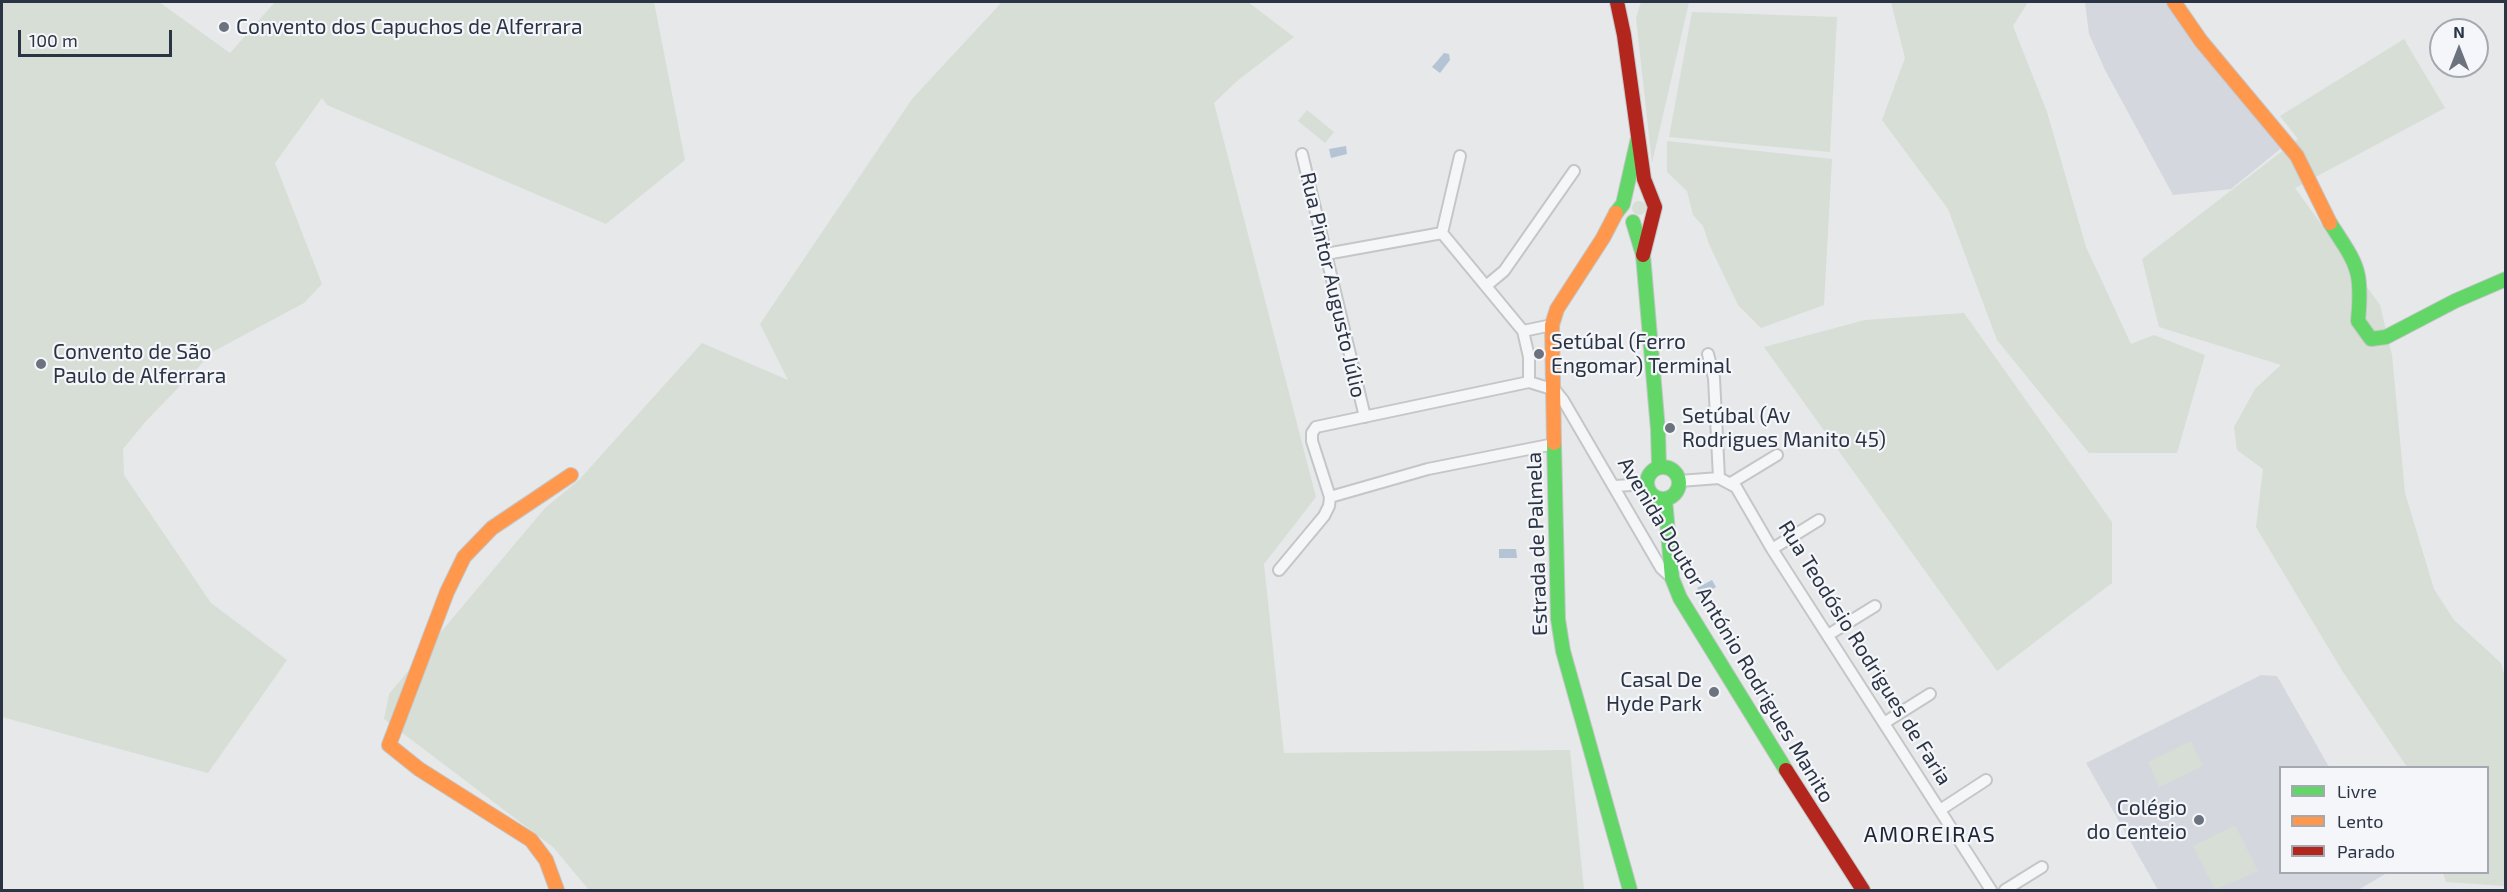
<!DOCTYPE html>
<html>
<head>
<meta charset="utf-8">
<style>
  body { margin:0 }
  #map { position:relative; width:2507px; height:892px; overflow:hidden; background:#e6e8ea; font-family:"Exo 2",sans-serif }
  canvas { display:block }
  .frame { position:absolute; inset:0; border:3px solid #2b3445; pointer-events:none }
  .legend { position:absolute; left:2279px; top:766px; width:210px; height:108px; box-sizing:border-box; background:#f4f6f9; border:2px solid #a4a8b1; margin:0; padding:8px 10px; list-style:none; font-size:18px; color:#2b3445 }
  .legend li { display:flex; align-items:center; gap:12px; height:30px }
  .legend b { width:30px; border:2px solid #a4a8b1 }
  .north { position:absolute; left:2429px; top:18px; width:60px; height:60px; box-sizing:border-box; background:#f4f6f9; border:2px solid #a4a8b1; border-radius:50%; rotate:0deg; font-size:16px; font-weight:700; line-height:24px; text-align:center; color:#2b3445 }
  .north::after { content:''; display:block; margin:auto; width:21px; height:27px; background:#6c737f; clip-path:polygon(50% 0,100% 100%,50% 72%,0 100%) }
  .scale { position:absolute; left:18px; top:30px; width:154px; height:27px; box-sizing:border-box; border:3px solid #2b3445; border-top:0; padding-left:8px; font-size:18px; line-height:21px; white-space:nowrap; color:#2b3445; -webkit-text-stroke:4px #f4f6f9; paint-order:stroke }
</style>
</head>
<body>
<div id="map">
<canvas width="2507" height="892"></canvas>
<div class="frame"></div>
<ul class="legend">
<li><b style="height:8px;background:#63d668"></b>Livre</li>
<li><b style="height:8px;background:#ff974d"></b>Lento</li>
<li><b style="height:8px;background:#b3261e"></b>Parado</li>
</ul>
<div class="north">N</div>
<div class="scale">100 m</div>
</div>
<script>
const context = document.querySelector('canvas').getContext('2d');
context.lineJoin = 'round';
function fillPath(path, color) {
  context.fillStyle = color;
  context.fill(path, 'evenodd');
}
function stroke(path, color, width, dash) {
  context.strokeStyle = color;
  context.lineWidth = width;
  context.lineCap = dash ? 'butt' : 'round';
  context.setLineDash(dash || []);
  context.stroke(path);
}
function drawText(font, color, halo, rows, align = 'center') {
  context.font = font + ' "Exo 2",sans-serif';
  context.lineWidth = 4.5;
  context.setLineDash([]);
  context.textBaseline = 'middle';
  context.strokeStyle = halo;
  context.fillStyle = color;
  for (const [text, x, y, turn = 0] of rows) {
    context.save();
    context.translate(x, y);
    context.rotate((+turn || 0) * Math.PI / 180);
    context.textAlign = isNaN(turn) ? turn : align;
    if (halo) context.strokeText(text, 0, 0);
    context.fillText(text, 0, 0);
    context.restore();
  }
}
fillPath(new Path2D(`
  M2085 2H2169L2284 146 2231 189 2173 195 2105 70 2089 34Z
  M2261 675 2277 676 2329 767 2280 768V872L2387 873 2358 890H2158L2086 763Z`), '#d4d7dd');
fillPath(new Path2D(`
  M2 2H159L230 53 275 2H654L685 160 606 224 327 105 322 98 275 163 322 284 304 303 214 351 146 421 123 449 124 475 211 603 287 660 208 773 2 717Z
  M1002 2H1248L1294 37 1237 81 1214 103 1316 497 1264 564 1284 753 1570 750 1584 890H589L553 847 384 719 389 694 545 508 579 480 702 343 788 380 760 324 912 99Z
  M1641 2H1689L1652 163 1636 18Z
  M1891 2H2028L2013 26 2047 112 2086 247 2131 344 2154 335 2205 355 2177 453H2089L1997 340 1948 209 1882 120 1905 58Z
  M1692 12 1837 17 1830 152 1669 137Z
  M2404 39 2445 108 2295 188 2380 305 2392 355 2405 493 2434 589 2454 620 2501 663 2506 681 2505 886 2446 882 2443 873 2488 872V768L2407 767 2343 672 2256 527 2263 469 2237 450 2234 427 2255 389 2281 365 2159 327 2142 259 2298 139 2280 116Z
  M1307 110 1334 132 1325 143 1298 121Z
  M1667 141 1832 159 1824 305 1761 328 1738 305 1709 244 1703 226 1693 215 1687 191 1667 172Z
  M1632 208a7 7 0 1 1 14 0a7 7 0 1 1-14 0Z
  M1964 313 2112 522V583L1997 671 1764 347 1865 320Z
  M2191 741 2203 766 2159 787 2148 762Z
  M2235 825 2258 871 2215 890 2193 846Z`), '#d6ded6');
fillPath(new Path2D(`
  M1444 53 1449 54 1450 60 1440 73 1432 67Z
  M1346 146 1347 154 1331 158 1329 149Z
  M1499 549H1516L1517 558H1499Z
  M1712 580 1716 587 1702 595 1697 588Z`), '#b4c4d5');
const street = new Path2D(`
  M1302 154 1365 417
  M1460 156 1442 233 1523 331
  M1326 254 1442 233
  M1486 286 1504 271 1574 171
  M1552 325 1523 331 1529 357V382L1555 390 1563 400 1661 568 1672 578
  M1708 354 1714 378 1719 478
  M1679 481 1719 478 1736 487 1772 549 1991 890
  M1731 483 1777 455
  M1615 486 1647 484
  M1330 497 1428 469 1554 444
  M1772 549 1819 520
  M1279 570 1324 516 1329 506 1330 497 1312 441V433L1316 427 1529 382
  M1828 635 1875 606
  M1884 723 1930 694
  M1940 810 1986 780
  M2005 890 2042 867`);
const fast = new Path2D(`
  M1616 213 1623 204 1638 138
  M1633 222 1643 255 1658 430 1659 467
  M2330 223C2357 265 2363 269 2358 321L2371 339 2386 337 2455 301 2506 279
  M1554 443 1558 619 1563 651 1630 890
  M1647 483a16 16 0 1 1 32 0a16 16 0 1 1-32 0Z
  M1665 499 1672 578 1680 598 1786 770`);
const slow = new Path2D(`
  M2174 2 2201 41 2297 156 2330 223
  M1554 443 1552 325 1557 309 1603 238 1616 213
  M557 890 546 860 531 840 419 769 389 745 447 592 464 557 492 528 571 475`);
const jam = new Path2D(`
  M1617 2 1624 35 1644 179 1655 207 1643 255
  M1786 770 1863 890`);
stroke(street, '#c4c6c8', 14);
stroke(fast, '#c4c6c8', 16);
stroke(slow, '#c4c6c8', 16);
stroke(jam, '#c4c6c8', 16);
stroke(street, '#f5f6f7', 10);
stroke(fast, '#63d668', 14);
stroke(slow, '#ff974d', 14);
stroke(jam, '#b3261e', 14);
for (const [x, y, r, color] of [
  [224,27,6,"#6c737f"],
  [1539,354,6,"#6c737f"],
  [41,364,6,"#6c737f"],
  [1670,428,6,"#6c737f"],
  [1714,692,6,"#6c737f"],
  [2199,820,6,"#6c737f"]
]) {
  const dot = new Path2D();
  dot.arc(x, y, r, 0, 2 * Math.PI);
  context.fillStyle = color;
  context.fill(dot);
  stroke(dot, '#f4f6f9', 2);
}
drawText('21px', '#2b3445', '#f4f6f9', [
  ["Convento dos Capuchos de Alferrara",236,27],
  ["Setúbal (Ferro",1551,342],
  ["Engomar) Terminal",1551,366],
  ["Convento de São",53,352],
  ["Paulo de Alferrara",53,376],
  ["Setúbal (Av",1682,416],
  ["Rodrigues Manito 45)",1682,440],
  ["Casal De",1702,680,"right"],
  ["Hyde Park",1702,704,"right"],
  ["Colégio",2187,808,"right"],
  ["do Centeio",2187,832,"right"]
], 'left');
drawText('21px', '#2b3445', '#f4f6f9', [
  ["Rua Pintor Augusto Júlio",1333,285,77],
  ["Estrada de Palmela",1537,544,-92],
  ["Avenida Doutor António Rodrigues Manito",1726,630,59],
  ["Rua Teodósio Rodrigues de Faria",1865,653,58]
]);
context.letterSpacing = '1.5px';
drawText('22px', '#1d2536', '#f4f6f9', [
  ["AMOREIRAS",1930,835]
]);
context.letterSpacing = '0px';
</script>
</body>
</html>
